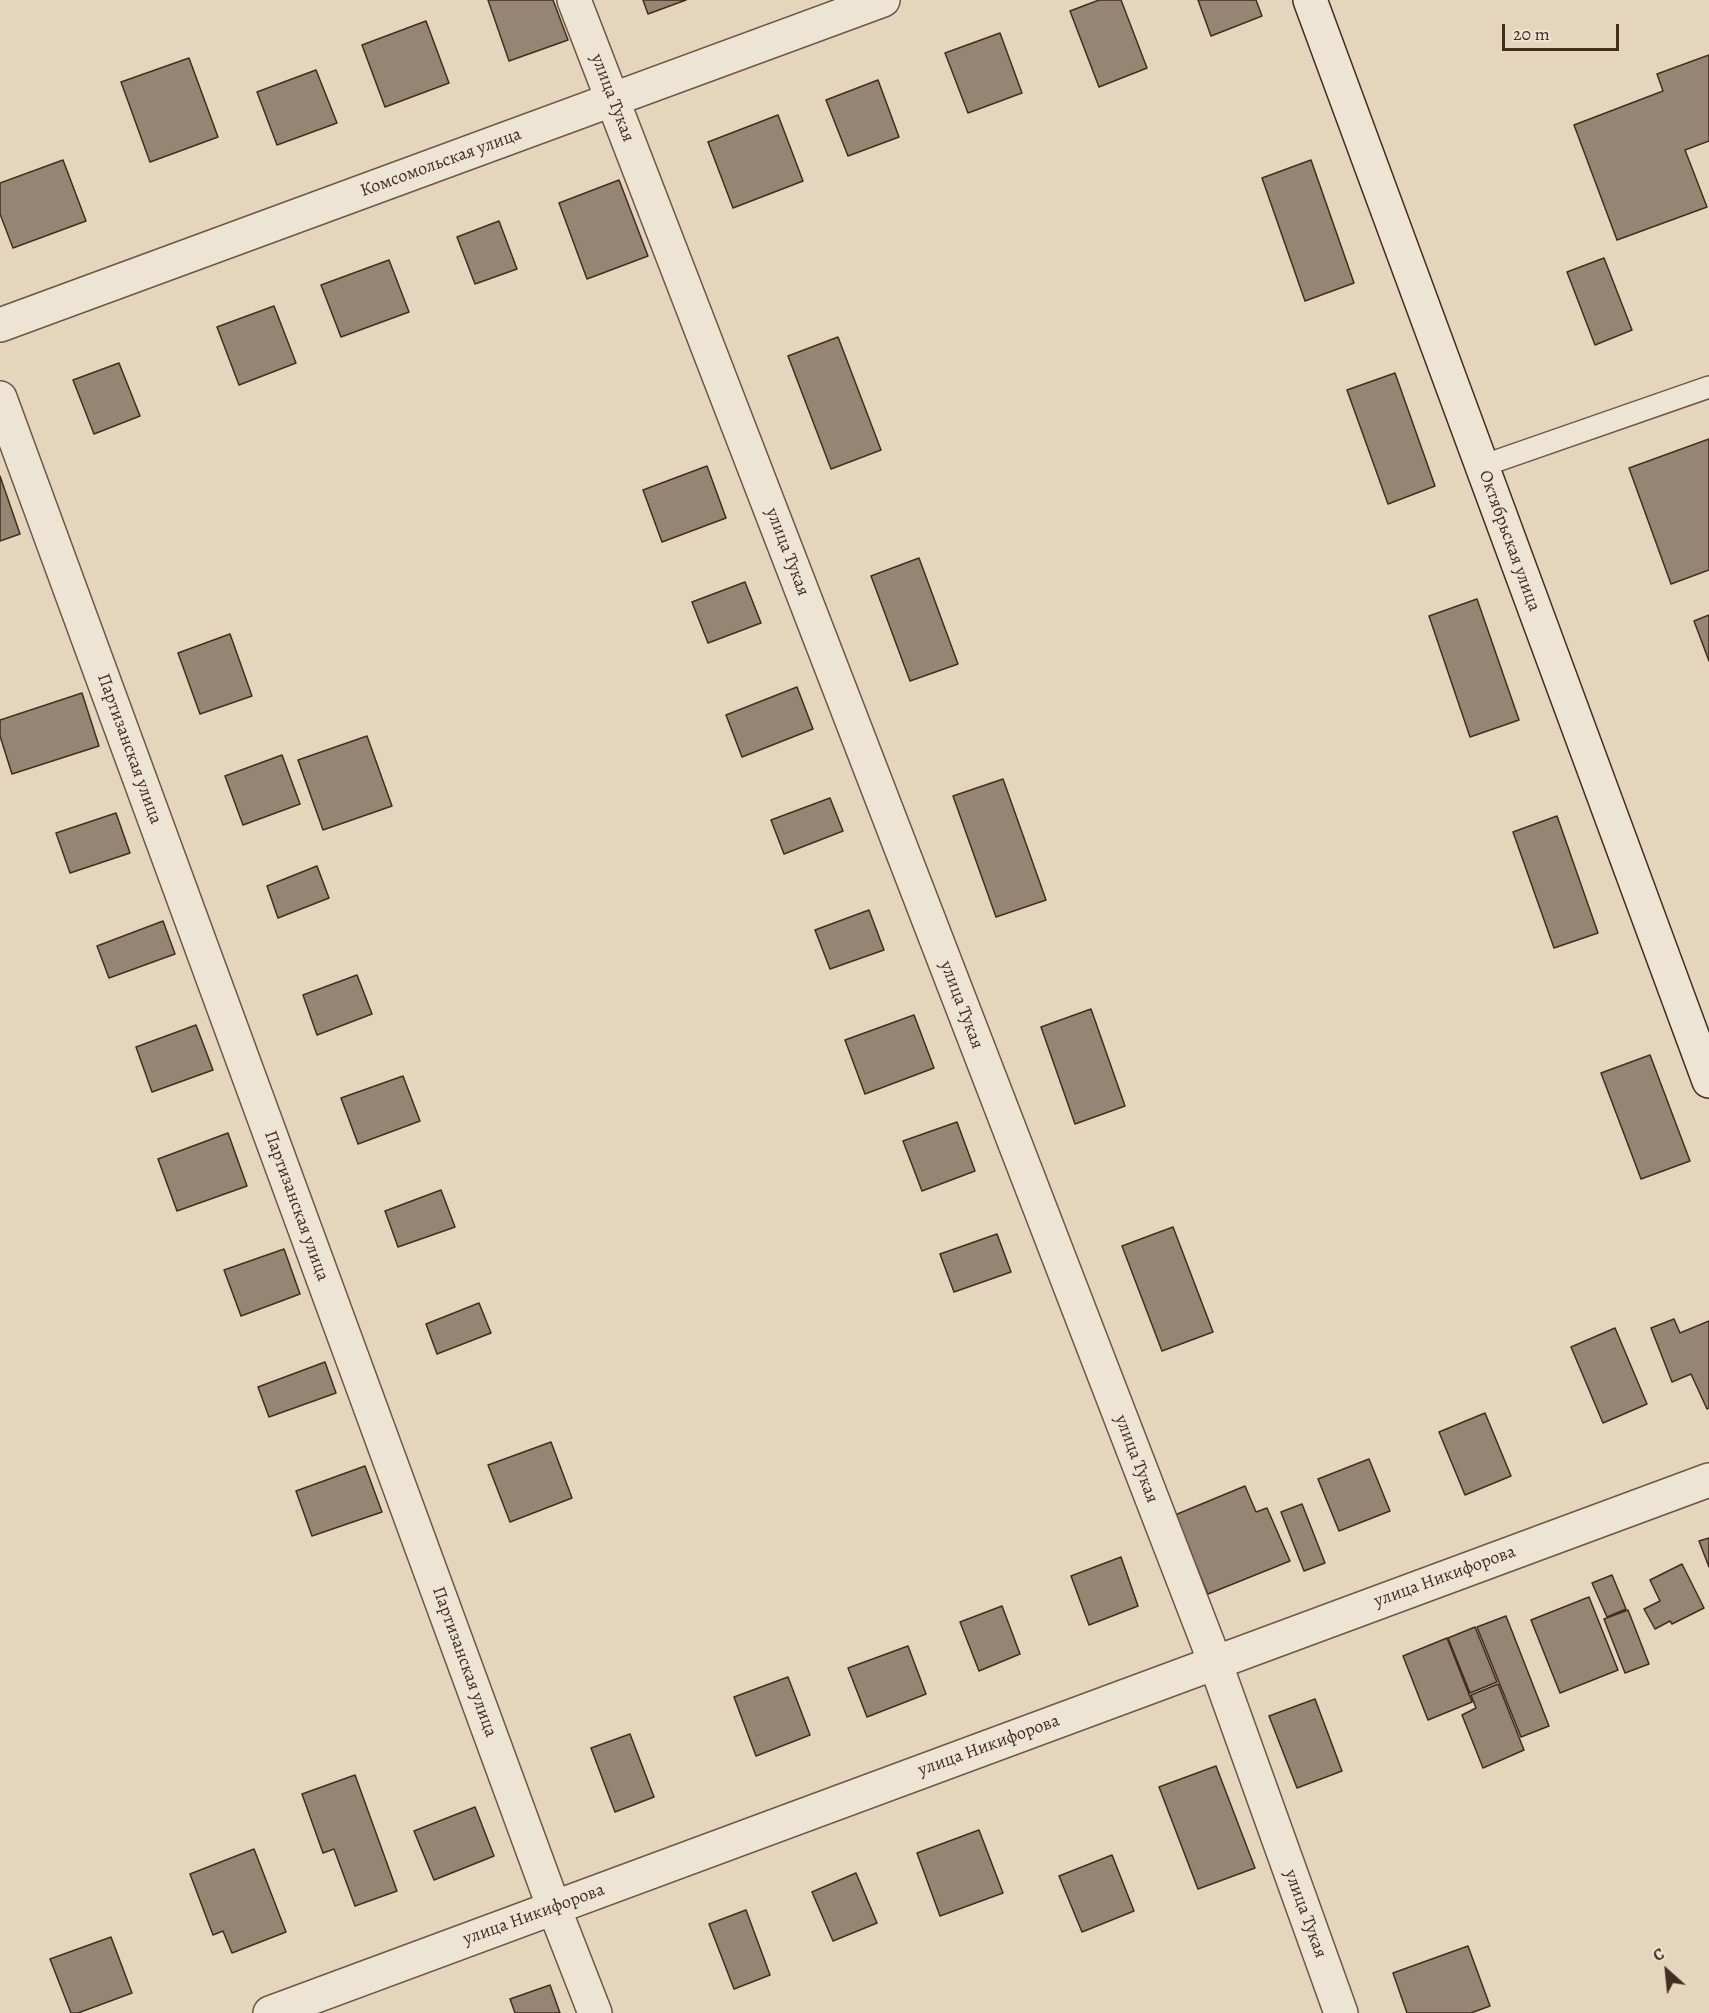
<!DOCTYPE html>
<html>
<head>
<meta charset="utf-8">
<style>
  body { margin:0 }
  #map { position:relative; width:1709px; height:2013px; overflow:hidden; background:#e5d5bd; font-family:Alegreya,serif }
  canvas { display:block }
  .north { position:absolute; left:1637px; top:1941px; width:60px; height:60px; -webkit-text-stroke:4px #eee4d4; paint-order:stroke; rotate:333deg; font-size:16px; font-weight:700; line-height:24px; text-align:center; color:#412e20 }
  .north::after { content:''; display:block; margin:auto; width:21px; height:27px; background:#412e20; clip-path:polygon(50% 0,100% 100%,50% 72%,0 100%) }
  .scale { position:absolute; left:1502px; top:24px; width:117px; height:27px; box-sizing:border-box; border:3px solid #412e20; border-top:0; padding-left:8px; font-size:18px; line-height:21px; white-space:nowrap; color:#412e20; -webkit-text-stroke:4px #eee4d4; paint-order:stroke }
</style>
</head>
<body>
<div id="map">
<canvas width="1709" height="2013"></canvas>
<div class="north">С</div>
<div class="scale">20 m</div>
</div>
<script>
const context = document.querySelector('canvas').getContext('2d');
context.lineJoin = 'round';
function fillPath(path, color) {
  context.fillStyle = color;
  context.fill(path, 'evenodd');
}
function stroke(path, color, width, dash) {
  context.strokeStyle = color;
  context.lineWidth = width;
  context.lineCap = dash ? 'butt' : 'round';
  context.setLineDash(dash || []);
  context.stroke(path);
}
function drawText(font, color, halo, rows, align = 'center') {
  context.font = font + ' Alegreya,serif';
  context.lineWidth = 4.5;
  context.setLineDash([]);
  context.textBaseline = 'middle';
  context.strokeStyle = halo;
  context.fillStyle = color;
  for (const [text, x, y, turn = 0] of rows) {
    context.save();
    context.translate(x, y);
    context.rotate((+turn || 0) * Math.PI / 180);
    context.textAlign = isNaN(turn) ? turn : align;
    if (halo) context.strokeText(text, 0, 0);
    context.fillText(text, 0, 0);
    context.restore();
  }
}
const building = new Path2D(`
  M488 0H553L568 40 509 61Z
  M643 0H686L648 14Z
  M1099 0H1121L1147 68 1099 87 1070 11Z
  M1198 0H1256L1262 16 1211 36Z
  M426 21 449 83 385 107 362 45Z
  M1000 33 1022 93 968 113 945 53Z
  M1709 55V141L1685 150 1707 207 1617 240 1574 125 1663 91 1657 74Z
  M189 58 218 137 150 162 121 82Z
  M316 70 337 123 277 145 257 92Z
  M878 80 899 137 848 156 826 100Z
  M778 115 803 181 733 208 708 142Z
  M63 160 86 221 13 248 0 214V183Z
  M1311 160 1354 283 1305 301 1262 178Z
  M619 180 648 256 587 279 559 203Z
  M499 221 517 269 475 284 457 237Z
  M1604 258 1632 330 1595 345 1567 272Z
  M389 260 409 312 341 337 321 285Z
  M274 306 296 363 239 385 217 327Z
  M838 337 881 450 831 469 788 356Z
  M119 363 140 416 94 434 73 380Z
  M1395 373 1435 486 1388 504 1347 390Z
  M1709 439V570L1671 584 1629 468Z
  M707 466 726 518 662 542 643 490Z
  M0 476 20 534 0 541Z
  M919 558 958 664 910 681 871 576Z
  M745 582 761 623 708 643 692 602Z
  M1477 599 1519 720 1470 737 1429 616Z
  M1709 615V661L1694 621Z
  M230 634 252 696 200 714 178 653Z
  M797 687 813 729 742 757 726 715Z
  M82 693 99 746 12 774 0 736V720Z
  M367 736 392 806 323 830 298 760Z
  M282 755 300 804 243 825 225 776Z
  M1003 779 1046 900 996 917 953 796Z
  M830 798 843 831 784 854 771 820Z
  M116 813 130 853 70 873 56 833Z
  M1557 816 1598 933 1554 948 1513 832Z
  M317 866 329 898 278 918 267 886Z
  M869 910 884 950 830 969 815 930Z
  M163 921 175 954 109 978 97 946Z
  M357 975 372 1014 317 1035 303 995Z
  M1091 1009 1125 1106 1075 1124 1041 1027Z
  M914 1015 934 1068 865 1094 845 1040Z
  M196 1025 213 1070 152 1092 136 1047Z
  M1650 1055 1690 1161 1641 1179 1601 1073Z
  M403 1076 420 1121 358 1144 341 1098Z
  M957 1122 975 1171 922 1191 903 1141Z
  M228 1133 247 1186 177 1211 158 1159Z
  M441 1190 455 1227 398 1247 385 1211Z
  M1173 1227 1213 1332 1162 1351 1122 1246Z
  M997 1234 1011 1272 954 1292 940 1254Z
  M284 1249 300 1294 241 1316 224 1270Z
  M479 1303 491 1333 437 1354 426 1324Z
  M1674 1319 1680 1333 1709 1321V1408L1707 1409 1691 1374 1672 1382 1651 1328Z
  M1615 1328 1647 1404 1603 1423 1571 1347Z
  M325 1362 336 1393 269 1417 258 1387Z
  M1485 1413 1511 1476 1465 1495 1439 1432Z
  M551 1442 572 1498 510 1522 488 1465Z
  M1369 1459 1390 1511 1339 1531 1318 1479Z
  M365 1466 382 1512 312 1536 296 1491Z
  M1245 1486 1256 1512 1267 1508 1290 1561 1208 1594 1175 1515Z
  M1302 1504 1325 1563 1304 1571 1281 1512Z
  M1709 1538V1567L1699 1541Z
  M1121 1557 1138 1606 1089 1625 1071 1576Z
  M1682 1564 1704 1608 1672 1624 1670 1621 1655 1629 1644 1609 1660 1601 1650 1580Z
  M1612 1575 1626 1609 1607 1617 1592 1583Z
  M1589 1597 1618 1670 1560 1693 1531 1620Z
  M1002 1606 1020 1654 979 1671 960 1622Z
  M1628 1610 1649 1664 1625 1673 1604 1619Z
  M1506 1616 1549 1726 1521 1737 1477 1627Z
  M1475 1627 1497 1682 1470 1693 1448 1638Z
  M1447 1638 1472 1702 1428 1720 1403 1656Z
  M908 1646 926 1694 867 1717 848 1668Z
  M788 1677 810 1735 756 1756 734 1697Z
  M1498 1684 1524 1750 1483 1768 1462 1715 1476 1708 1471 1695Z
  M1315 1699 1342 1771 1297 1788 1269 1716Z
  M630 1734 654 1797 615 1812 591 1748Z
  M1216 1766 1255 1868 1198 1889 1159 1787Z
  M355 1775 397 1891 355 1906 334 1849 323 1853 302 1794Z
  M475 1807 494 1856 434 1880 414 1831Z
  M979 1830 1003 1893 940 1916 917 1853Z
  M254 1849 286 1932 232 1953 223 1931 213 1935 190 1874Z
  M1112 1855 1134 1911 1082 1932 1059 1876Z
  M856 1873 877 1923 833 1941 812 1892Z
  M746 1910 770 1975 734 1989 709 1924Z
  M111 1937 132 1993 78 2013H71L50 1959Z
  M1468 1946 1490 2006 1471 2013H1407L1393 1973Z
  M550 1985 560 2013H515L510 1999Z`);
fillPath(building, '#968572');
stroke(building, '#412e20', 1.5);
const lane = new Path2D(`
  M1482 466 1709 387`);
const street = new Path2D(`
  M574 0 1215 1662 1341 2013
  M0 325 883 0
  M0 398 554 1908 595 2013
  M270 2013 1709 1480`);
const secondary = new Path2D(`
  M1310 0 1709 1081`);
stroke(lane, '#6a5847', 24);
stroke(street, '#6a5847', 36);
stroke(secondary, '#412e20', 36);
stroke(lane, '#eee4d4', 21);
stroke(street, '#eee4d4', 33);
stroke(secondary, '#eee4d4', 33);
drawText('18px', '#412e20', '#eee4d4', [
  ["улица Тукая",612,98,69],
  ["Комсомольская улица",441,163,-20],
  ["Октябрьская улица",1509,541,70],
  ["улица Тукая",787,552,69],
  ["Партизанская улица",129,749,70],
  ["улица Тукая",961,1005,69],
  ["Партизанская улица",296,1206,70],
  ["улица Тукая",1136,1459,69],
  ["улица Никифорова",1445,1577,-20],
  ["Партизанская улица",464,1662,70],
  ["улица Никифорова",989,1746,-20],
  ["улица Тукая",1305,1914,70],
  ["улица Никифорова",534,1915,-20]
]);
</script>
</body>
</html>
